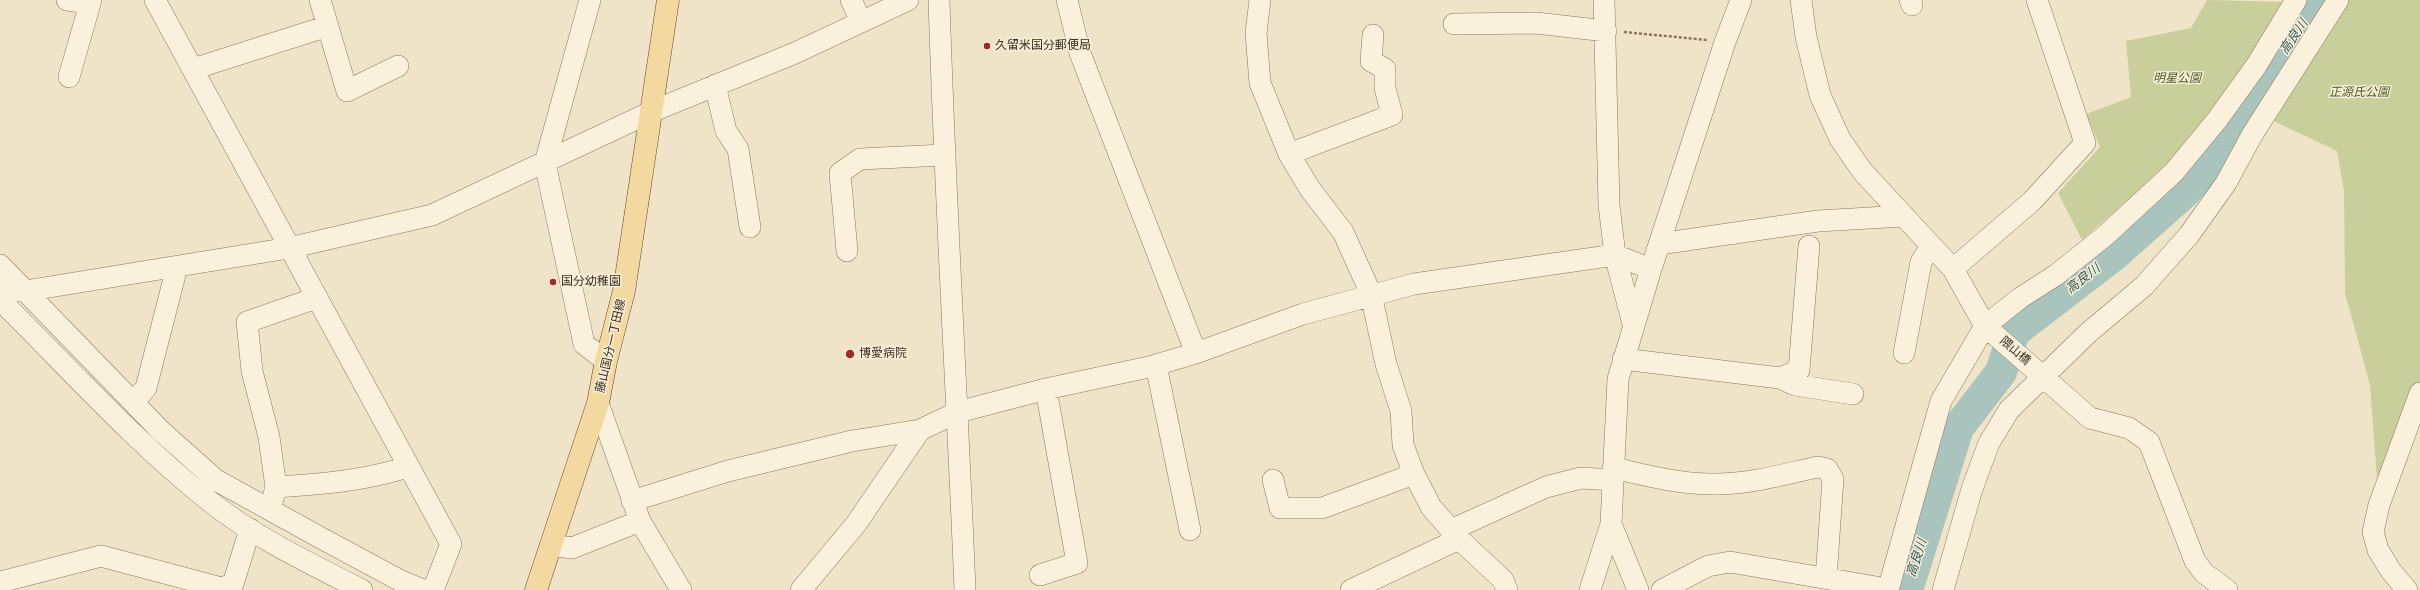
<!DOCTYPE html>
<html>
<head>
<meta charset="utf-8">
<style>
  body { margin:0 }
  canvas { display:block; background:#f0e4c8 }
</style>
</head>
<body>
<canvas width="2420" height="590"></canvas>
<script>
const context = document.querySelector('canvas').getContext('2d');
context.lineJoin = 'round';
function fillPath(path, color) {
  context.fillStyle = color;
  context.fill(path, 'evenodd');
}
function stroke(path, color, width, dash) {
  context.strokeStyle = color;
  context.lineWidth = width;
  context.lineCap = dash ? 'butt' : 'round';
  context.setLineDash(dash || []);
  context.stroke(path);
}
function drawText(font, color, halo, rows, align = 'center') {
  context.font = font + ' "IBM Plex Serif","Noto Sans JP",serif';
  context.lineWidth = 3;
  context.setLineDash([]);
  context.textBaseline = 'middle';
  context.strokeStyle = halo;
  context.fillStyle = color;
  for (const [text, x, y, turn = 0] of rows) {
    context.save();
    context.translate(x, y);
    context.rotate((+turn || 0) * Math.PI / 180);
    context.textAlign = isNaN(turn) ? turn : align;
    if (halo) context.strokeText(text, 0, 0);
    context.fillText(text, 0, 0);
    context.restore();
  }
}
fillPath(new Path2D(`
  M2207 0 2288 2 2230 89 2170 163 2082 240 2058 193 2100 147 2086 114 2131 97 2126 41 2191 28Z
  M2337 0H2420V414L2379 505 2370 385 2345 293 2344 191 2337 151 2267 118Z`), '#c9cf9b');
stroke(new Path2D(`
  M1907 590 1958 428 2001 372 2014 332 2114 255 2185 192 2227 144 2262 85 2320 0`), '#a9c4bc', 32);
const minor = new Path2D(`
  M67 0 90 3
  M155 0 451 544 433 590
  M320 0 347 91 398 66
  M590 0 545 163 584 344 606 361
  M851 0 861 21
  M939 0C945 197 957 393 965 590
  M1067 0 1080 53 1196 353
  M1260 0 1256 33 1260 83 1289 154 1310 189 1343 232 1371 294 1386 364 1401 411 1403 445 1414 474 1431 507 1459 539 1503 580 1507 590
  M1604 0 1609 205 1615 255 1633 324
  M1801 0 1806 37 1820 95 1840 139 1863 172 1953 269 1985 326 2090 418 2129 428 2149 442 2195 561 2204 573 2227 590
  M1910 0 1912 5
  M1454 24 1536 23 1606 31
  M193 69 328 26
  M69 77 91 0
  M715 85 726 131 738 149 750 227
  M1289 154 1392 115 1385 88V69L1371 61 1373 35
  M1659 244 1818 221 1904 216
  M847 251 840 173 860 159 944 155
  M0 265 161 431 216 480 321 538 401 581 423 590
  M1953 269 2032 201 2085 143 2037 0
  M0 291H25L289 248 432 215 653 111 795 53 908 0
  M0 300C68 367 133 440 208 500 254 537 309 563 362 590
  M1904 353 1921 262 1931 246
  M1623 359 1780 378 1795 385 1853 394
  M1156 365 1190 530
  M1780 378 1799 370 1809 246
  M133 402 146 388 177 267
  M598 403 640 521 681 590
  M1613 468C1646 475 1681 485 1716 484 1750 484 1785 474 1818 467L1827 469 1833 479 1826 578
  M1273 480 1280 508H1322L1414 474
  M276 487C324 484 362 481 408 467
  M632 501 728 471 852 441 920 430 958 412 1046 389 1149 367 1196 353 1303 314 1414 284 1615 255 1651 269
  M270 510 276 487 269 437 252 371 247 322 316 298
  M1611 524 1638 590
  M1451 530 1546 487 1581 478 1612 480
  M551 545 572 548 640 521
  M1040 575 1077 563 1046 389
  M0 582 101 556 221 588 233 584 250 529
  M801 590 856 524 920 430
  M1351 590 1459 539
  M1590 590 1611 524 1618 379 1651 269 1725 42 1741 0
  M1662 590 1708 566 1730 562 1888 589
  M1888 590 1941 401 1985 326 2020 298 2056 275 2106 235 2174 172 2217 120 2256 66 2296 0
  M1943 590 1972 489 1989 443 2009 410 2088 333 2144 286 2189 235 2226 183 2252 135 2338 0
  M2407 590 2391 571 2378 550 2373 532 2379 505 2420 393`);
const major = new Path2D(`
  M536 590 598 403 606 361 624 291 668 0`);
stroke(minor, '#8d765c', 22);
stroke(major, '#5b4430', 23);
stroke(new Path2D(`
  M1624 32 1707 40`), '#8d765c', 2.5, [3, 2]);
stroke(minor, '#faf1dc', 21);
stroke(major, '#f3d9a0', 22);
for (const [x, y, r, color] of [
  [987,46,4,"#9e2a2b"],
  [553,282,4,"#9e2a2b"],
  [850,354,5,"#9e2a2b"]
]) {
  const dot = new Path2D();
  dot.arc(x, y, r, 0, 2 * Math.PI);
  context.fillStyle = color;
  context.fill(dot);
  stroke(dot, '#f7eed8', 1.5);
}
drawText('12px', '#3d2e20', '#f7eed8', [
  ["久留米国分郵便局",995,46],
  ["国分幼稚園",561,282],
  ["博愛病院",859,354]
], 'left');
drawText('italic 12px', '#4d5a26', '#f7eed8', [
  ["明星公園",2177,79],
  ["正源氏公園",2359,93]
]);
drawText('12px', '#3d2e20', '#f7eed8', [
  ["藤山国分一丁田線",611,346,-77],
  ["隈山橋",2015,351,41]
]);
drawText('italic 13px', '#2f5d5a', '#f7eed8', [
  ["高良川",2294,37,-56],
  ["高良川",2083,279,-38],
  ["高良川",1917,558,-72]
]);
</script>
</body>
</html>
